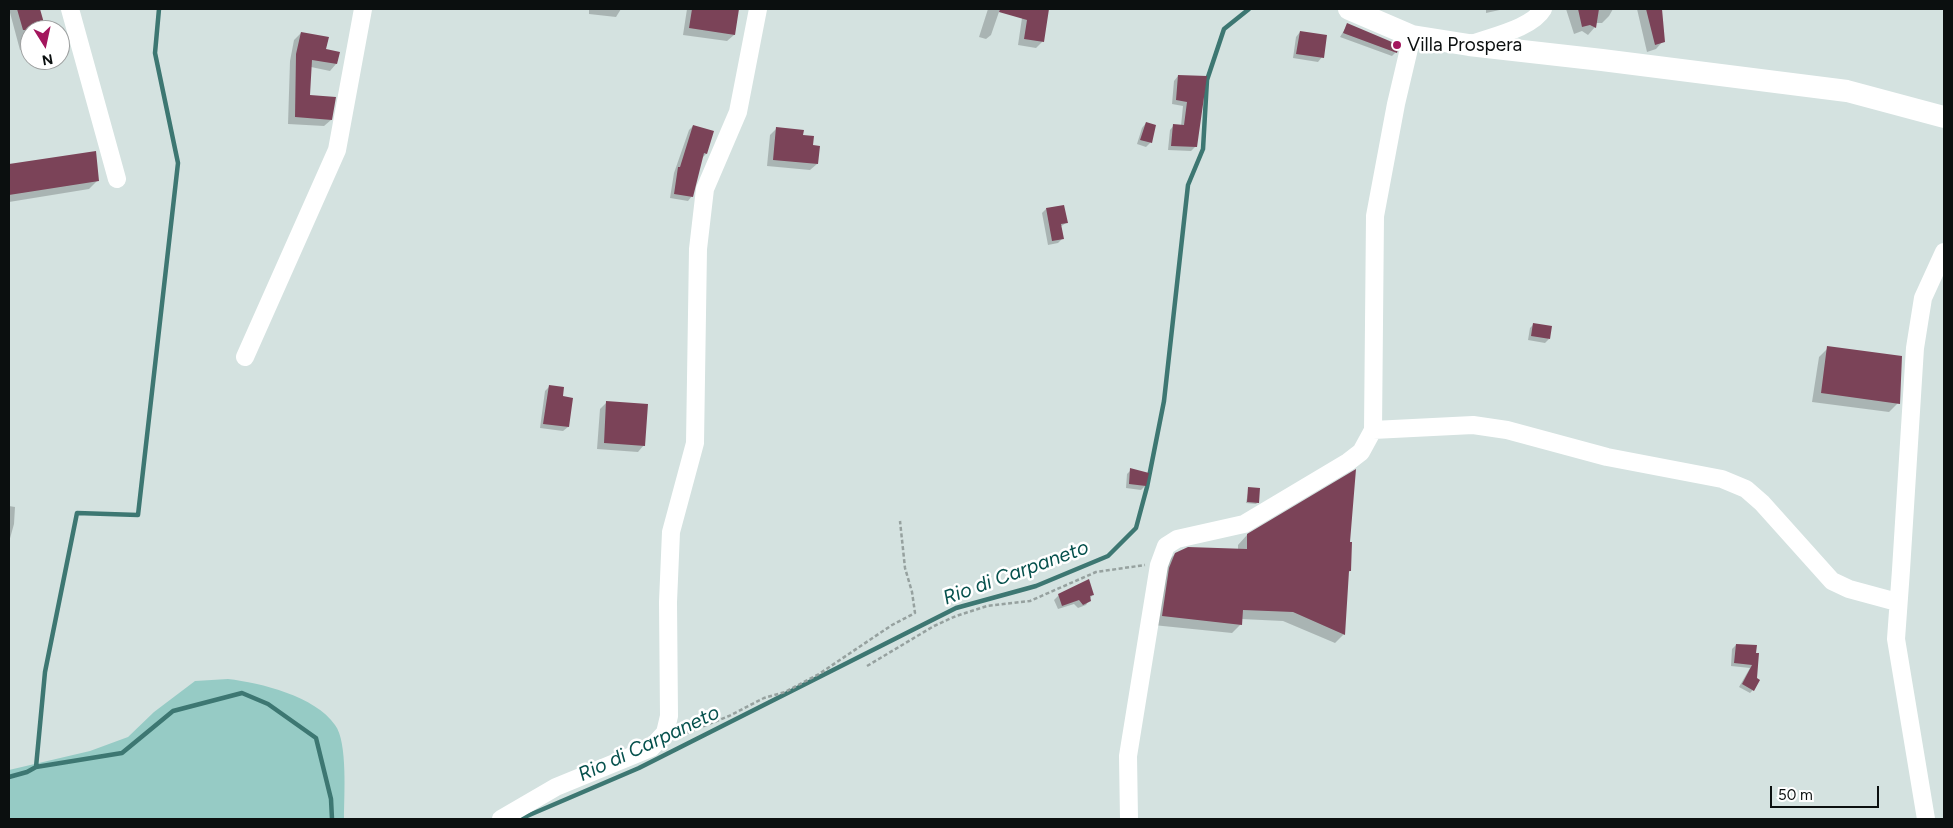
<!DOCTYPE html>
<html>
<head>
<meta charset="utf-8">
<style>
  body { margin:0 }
  #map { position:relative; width:1953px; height:828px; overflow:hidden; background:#d4e2e0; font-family:Figtree,sans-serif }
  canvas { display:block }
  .frame { position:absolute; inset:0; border:10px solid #0b0f0f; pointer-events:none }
  .north { position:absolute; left:20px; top:20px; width:50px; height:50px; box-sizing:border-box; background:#fff; border:1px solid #9d9f9f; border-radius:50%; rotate:170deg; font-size:14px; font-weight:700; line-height:20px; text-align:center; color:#0b0f0f }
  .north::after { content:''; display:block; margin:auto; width:18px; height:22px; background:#a3165d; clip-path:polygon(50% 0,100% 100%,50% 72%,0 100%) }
  .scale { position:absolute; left:1770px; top:786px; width:109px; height:22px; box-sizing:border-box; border:2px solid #0b0f0f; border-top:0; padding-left:6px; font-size:15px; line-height:18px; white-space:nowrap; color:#0b0f0f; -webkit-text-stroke:4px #fff; paint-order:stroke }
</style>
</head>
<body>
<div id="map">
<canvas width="1953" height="828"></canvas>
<div class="frame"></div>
<div class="north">N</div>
<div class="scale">50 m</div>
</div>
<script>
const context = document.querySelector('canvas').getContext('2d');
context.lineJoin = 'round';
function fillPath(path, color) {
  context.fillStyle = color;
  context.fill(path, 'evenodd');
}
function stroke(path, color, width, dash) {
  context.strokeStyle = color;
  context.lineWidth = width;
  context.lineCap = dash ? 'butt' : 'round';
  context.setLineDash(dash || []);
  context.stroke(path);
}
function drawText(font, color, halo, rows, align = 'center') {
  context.font = font + ' Figtree,sans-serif';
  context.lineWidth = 5;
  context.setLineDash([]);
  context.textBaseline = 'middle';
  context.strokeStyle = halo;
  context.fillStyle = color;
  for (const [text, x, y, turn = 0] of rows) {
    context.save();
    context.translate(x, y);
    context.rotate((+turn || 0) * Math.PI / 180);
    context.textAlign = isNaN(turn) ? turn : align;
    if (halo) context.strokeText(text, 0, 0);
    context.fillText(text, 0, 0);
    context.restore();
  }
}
fillPath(new Path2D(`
  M228 679C261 683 315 696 335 725 348 742 344 797 344 819H9V770L90 751 128 737 154 712 195 681Z`), '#96cbc5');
fillPath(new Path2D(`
  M9 9H39L44 30H30V48L20 50Z
  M589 9H621L616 17 589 14Z
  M687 9H738L734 35 727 41 683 35Z
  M988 9H1000L991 35 986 39 979 37Z
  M1026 9H1048L1043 41 1036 48 1018 45 1023 11Z
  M1486 9H1504L1486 13Z
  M1566 9H1613L1609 16 1602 23H1596L1595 27 1588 35 1582 31 1574 34Z
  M1637 9H1661L1663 41 1656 49 1647 52Z
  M1348 24 1396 52 1392 56 1340 37Z
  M1300 32 1322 57 1318 62 1293 58 1296 37Z
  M301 33 325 50 338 53 336 64 330 71 311 67 309 96 331 120 324 126 288 124 290 61 294 40Z
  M1178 76 1206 77 1196 146 1191 151 1168 150 1170 130 1174 125 1181 126 1183 106 1172 104 1174 81Z
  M1146 123 1155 126 1150 143 1146 147 1137 144 1142 128Z
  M693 126 713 132 706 154 701 159 692 196 688 201 670 198 674 173 689 130Z
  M777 128 802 136 812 146 817 164 810 170 767 166 770 135Z
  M95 152 98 180 89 189 9 202V165Z
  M1046 209 1066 223 1060 227 1062 239 1058 243 1048 245 1042 213Z
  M1534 324 1549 339 1545 343 1528 340 1530 328Z
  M1828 348 1898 403 1889 412 1812 402 1819 357Z
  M549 387 561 398 568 427 563 431 540 428 545 391Z
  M607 402 644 445 638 452 597 449 600 409Z
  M1131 470 1145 486 1141 490 1126 488 1127 474Z
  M1249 488 1258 502 1256 504 1246 503Z
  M9 506 15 507 14 524 9 542Z
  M1247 535 1348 543 1350 571 1348 573 1344 634 1335 643 1283 621 1241 619V624L1232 633 1153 625 1166 563 1175 554 1238 550V545Z
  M1093 594 1086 605 1078 608 1074 604 1058 609 1054 600 1059 595Z
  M1736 645 1756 646 1753 690 1750 693 1739 687 1750 668 1731 666 1732 649Z`), '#0003');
stroke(new Path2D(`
  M36 767 122 753 173 711 242 693 268 704 316 738 331 799 332 819
  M9 777 27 772 36 767 45 672 77 513 138 515 178 163 155 53 159 9
  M520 819 639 768 956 608 1036 586 1108 556 1136 528 1147 487 1164 401 1188 185 1203 149 1207 80 1224 29 1249 9`), '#3d7772', 4.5);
fillPath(new Path2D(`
  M17 9H40L46 30H23Z
  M692 9H739L735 35 689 28Z
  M1000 9H1049L1044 42 1024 39 1027 20 999 12Z
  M1578 9H1599L1596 28 1590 25 1582 27Z
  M1646 9H1662L1665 42 1655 45Z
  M1347 23 1399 45 1397 53 1343 33Z
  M1300 31 1327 35 1324 58 1296 54Z
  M301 32 329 37 326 49 340 52 337 64 312 60 310 95 336 97 332 120 295 117 296 54Z
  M1178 75 1207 76 1197 147 1171 146 1173 124 1184 125 1187 102 1176 100Z
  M1146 122 1156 125 1152 143 1140 140Z
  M693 125 714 131 707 154 704 153 693 197 674 194 678 167H680Z
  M776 127 804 130 803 135 814 136 813 145 820 146 818 164 773 160Z
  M96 151 99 181 9 195V164Z
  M1064 205 1068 223 1061 224 1064 239 1052 241 1046 208Z
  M1533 323 1552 326 1550 339 1531 336Z
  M1827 346 1902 356 1900 404 1821 393Z
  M549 385 564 387 563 396 573 398 569 427 543 424Z
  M606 401 648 404 645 446 604 443Z
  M1130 468 1149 473 1146 486 1129 484Z
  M1356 469 1350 542H1352L1351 571H1349L1345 635 1293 612 1243 610 1242 625 1162 616 1169 568 1175 553 1188 547 1247 549V534Z
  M1248 487 1260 488 1259 503 1247 502Z
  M1089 579 1094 595 1090 596 1091 601 1083 605 1079 600 1062 606 1058 594Z
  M1736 644 1757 645 1756 653H1759L1757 678 1760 680 1754 691 1742 684 1752 665 1734 663Z`), '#7b4358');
stroke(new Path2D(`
  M867 666 934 626 956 616 987 606 1030 601 1096 572 1145 565
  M679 736 729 716 764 698 785 692 819 674 892 625 915 613 912 592 905 568 900 521`), '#96a19f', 2.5, [4, 2.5]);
stroke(new Path2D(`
  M70 9 117 179
  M1472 44C1493 36 1532 28 1543 9
  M245 357 337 150 363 9
  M1373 430 1375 216 1396 104 1412 36
  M501 819 556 787 651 748 665 733 669 716 668 602 671 532 695 443 698 249 705 189 738 112 758 9
  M1129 819 1128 756 1159 565 1166 546 1177 539 1244 524 1348 462 1361 452 1373 430 1473 425 1507 430 1607 457 1722 479 1746 489 1762 503 1832 581 1849 589 1897 602
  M1926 819 1896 639 1901 570 1915 348 1923 298 1944 252`), '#fff', 18);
stroke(new Path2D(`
  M1349 9 1412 36 1469 45 1602 60 1847 91 1944 117`), '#fff', 22);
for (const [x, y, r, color] of [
  [1397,45,5,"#a3165d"]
]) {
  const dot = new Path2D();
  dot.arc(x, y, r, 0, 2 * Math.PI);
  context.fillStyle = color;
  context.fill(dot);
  stroke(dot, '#fff', 2);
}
drawText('19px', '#0b0f0f', '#fff', [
  ["Villa Prospera",1407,45]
], 'left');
drawText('italic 20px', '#06514d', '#fff', [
  ["Rio di Carpaneto",1016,573,-20],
  ["Rio di Carpaneto",649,744,-25]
]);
</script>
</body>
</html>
